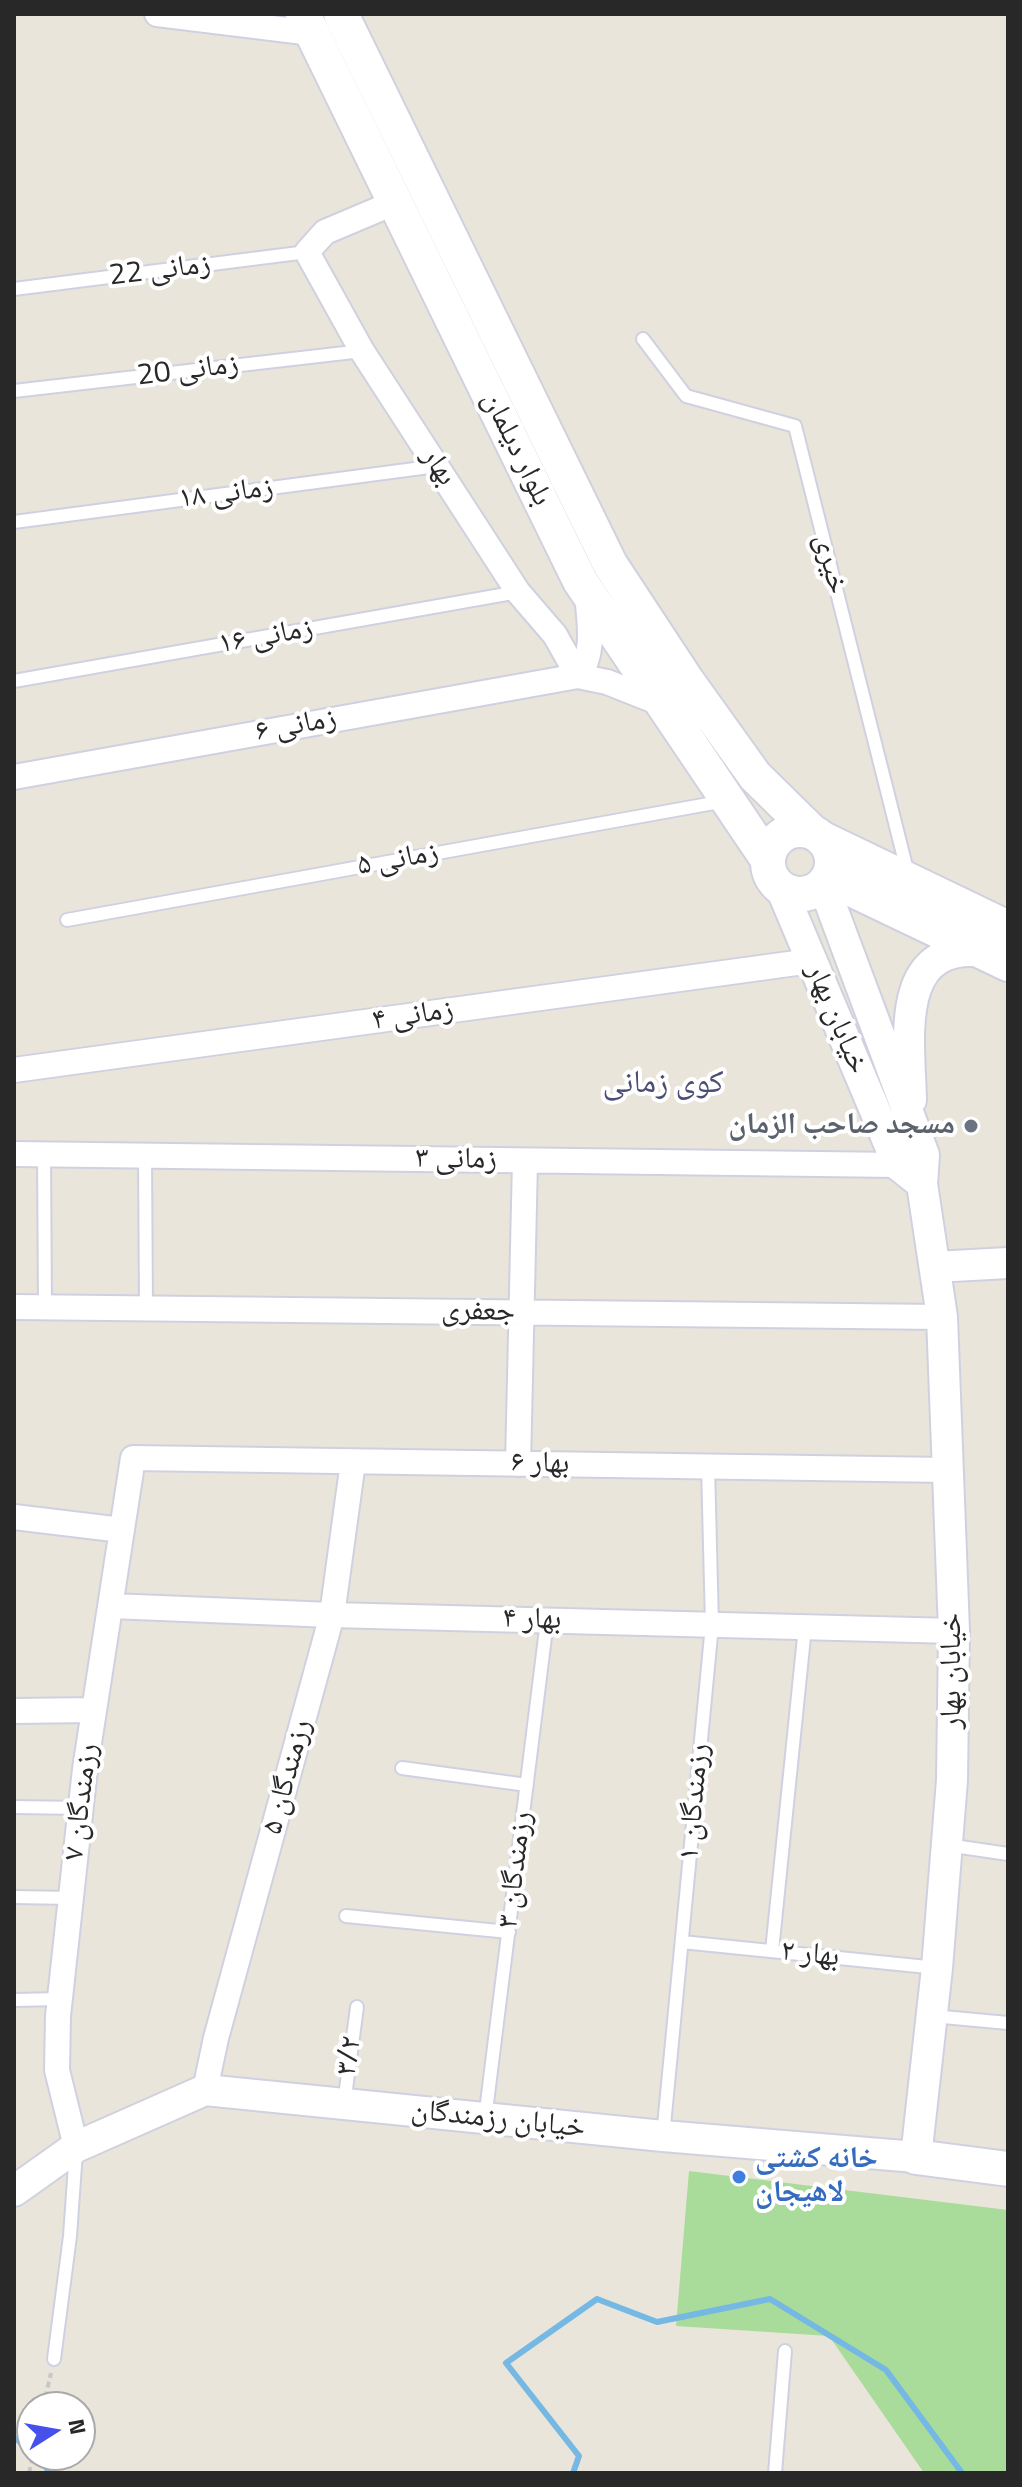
<!DOCTYPE html>
<html>
<head>
<meta charset="utf-8">
<style>
  body { margin:0 }
  #map { position:relative; width:1022px; height:2487px; overflow:hidden; background:#e9e5da; font-family:"Titillium Web",sans-serif }
  canvas { display:block }
  .frame { position:absolute; inset:0; border:16px solid #282828; pointer-events:none }
  .north { position:absolute; left:16px; top:2391px; width:80px; height:80px; box-sizing:border-box; background:#fff; border:2px solid #a9a9a9; border-radius:50%; rotate:79deg; font-size:22px; font-weight:700; line-height:32px; text-align:center; color:#282828 }
  .north::after { content:''; display:block; margin:auto; width:28px; height:36px; background:#4650ea; clip-path:polygon(50% 0,100% 100%,50% 72%,0 100%) }
</style>
</head>
<body>
<div id="map">
<canvas width="1022" height="2487"></canvas>
<div class="frame"></div>
<div class="north">N</div>
</div>
<script>
const context = document.querySelector('canvas').getContext('2d');
context.lineJoin = 'round';
function fillPath(path, color) {
  context.fillStyle = color;
  context.fill(path, 'evenodd');
}
function stroke(path, color, width, dash) {
  context.strokeStyle = color;
  context.lineWidth = width;
  context.lineCap = dash ? 'butt' : 'round';
  context.setLineDash(dash || []);
  context.stroke(path);
}
function drawText(font, color, halo, rows, align = 'center') {
  context.font = font + ' "Titillium Web","Noto Naskh Arabic",sans-serif';
  context.lineWidth = 8;
  context.setLineDash([]);
  context.textBaseline = 'middle';
  context.strokeStyle = halo;
  context.fillStyle = color;
  for (const [text, x, y, turn = 0] of rows) {
    context.save();
    context.translate(x, y);
    context.rotate((+turn || 0) * Math.PI / 180);
    context.textAlign = isNaN(turn) ? turn : align;
    if (halo) context.strokeText(text, 0, 0);
    context.fillText(text, 0, 0);
    context.restore();
  }
}
fillPath(new Path2D(`
  M689 2171 1008 2210V2473H924L829 2336 676 2326Z`), '#a9dc9b');
stroke(new Path2D(`
  M14 2437 32 2452
  M36 2455 44 2462 49 2473
  M573 2473 579 2456 506 2363 597 2299 657 2322 770 2299 886 2370 962 2473`), '#75b8e3', 6);
const service = new Path2D(`
  M14 289 307 252
  M643 339 686 396 795 426 908 874
  M14 391 362 351
  M14 522 437 466
  M14 681 518 592
  M67 920 725 801
  M44 1155 45 1307
  M145 1156 146 1309
  M402 1768 527 1785
  M14 1807 81 1808
  M947 1845 1008 1854
  M14 1897 71 1898
  M346 1916 509 1932
  M682 1942 937 1968
  M772 1951 805 1627
  M14 2000 60 1999
  M932 2016 1008 2023
  M344 2104 357 2007
  M485 2119 547 1621
  M663 2136 712 1625 708 1466
  M54 2359 70 2236 76 2151
  M775 2473 785 2351`);
const minor = new Path2D(`
  M157 14 312 33
  M396 202 325 232 307 252 362 351 518 592 555 635 578 676
  M578 676C596 654 589 620 587 593
  M14 777 578 676 607 682 660 703
  M14 1070 811 961
  M14 1154 898 1165
  M14 1307 942 1317
  M518 1464 525 1161
  M14 1517 122 1530
  M111 1606 332 1615 954 1631
  M14 1711 94 1710
  M205 2090 216 2038 332 1615 353 1462
  M76 2147 57 2070 58 2016 85 1769 133 1458 947 1470`);
const tertiary = new Path2D(`
  M781 888 898 1165 922 1184
  M911 1100C910 1042 892 940 985 952
  M935 1267 1008 1263
  M14 2191 76 2147 205 2090 663 2136 916 2157 937 1968 952 1780 954 1631 942 1317 922 1184 924 1155 823 884`);
const secondary = new Path2D(`
  M303 14 580 581 768 860
  M341 14 610 564 687 681 755 776 811 831
  M768 862a32 32 0 1 1 64 0a32 32 0 1 1-64 0Z
  M821 838 1008 928
  M828 878 1008 964
  M916 2157 1008 2169`);
stroke(service, '#d0d1e0', 16);
stroke(minor, '#d0d1e0', 28);
stroke(tertiary, '#d0d1e0', 34);
stroke(secondary, '#d0d1e0', 38);
stroke(new Path2D(`
  M43 2407 51 2373
  M29 2473 33 2455`), '#c7c7c7', 4, [6, 4]);
stroke(service, '#fff', 12);
stroke(minor, '#fff', 24);
stroke(tertiary, '#fff', 30);
stroke(secondary, '#fff', 34);
for (const [x, y, r, color] of [
  [971,1126,8,"#6b7280"],
  [739,2177,8,"#3f7fe0"]
]) {
  const dot = new Path2D();
  dot.arc(x, y, r, 0, 2 * Math.PI);
  context.fillStyle = color;
  context.fill(dot);
  stroke(dot, '#fff', 3);
}
drawText('30px', '#282828', '#fff', [
  ["زمانی 22",160,271,-7],
  ["زمانی 20",188,371,-7],
  ["بلوار دیلمان",516,449,64],
  ["بهار",438,467,57],
  ["زمانی ۱۸",226,494,-7],
  ["خیری",830,564,76],
  ["زمانی ۱۶",266,637,-10],
  ["زمانی ۶",296,726,-10],
  ["زمانی ۵",398,860,-10],
  ["زمانی ۴",413,1016,-8],
  ["خیابان بهار",836,1019,67],
  ["زمانی ۳",456,1160,1],
  ["جعفری",478,1312,1],
  ["بهار ۶",540,1464,1],
  ["بهار ۴",532,1620,1],
  ["خیابان بهار",953,1671,-90],
  ["رزمندگان ۵",288,1777,-75],
  ["رزمندگان ۷",82,1802,-83],
  ["رزمندگان ۱",695,1802,-85],
  ["رزمندگان ۳",516,1870,-83],
  ["بهار ۲",810,1955,6],
  ["۳/۲",350,2056,-82],
  ["خیابان رزمندگان",498,2120,6]
]);
drawText('bold 30px', '#5b616d', '#fff', [
  ["مسجد صاحب الزمان",955,1126]
], 'right');
drawText('bold 30px', '#366cbe', '#fff', [
  ["خانه کشتی",755,2160],
  ["لاهیجان",755,2194]
], 'left');
drawText('32px', '#4c4e74', '#fff', [
  ["کوی زمانی",663,1084]
]);
</script>
</body>
</html>
